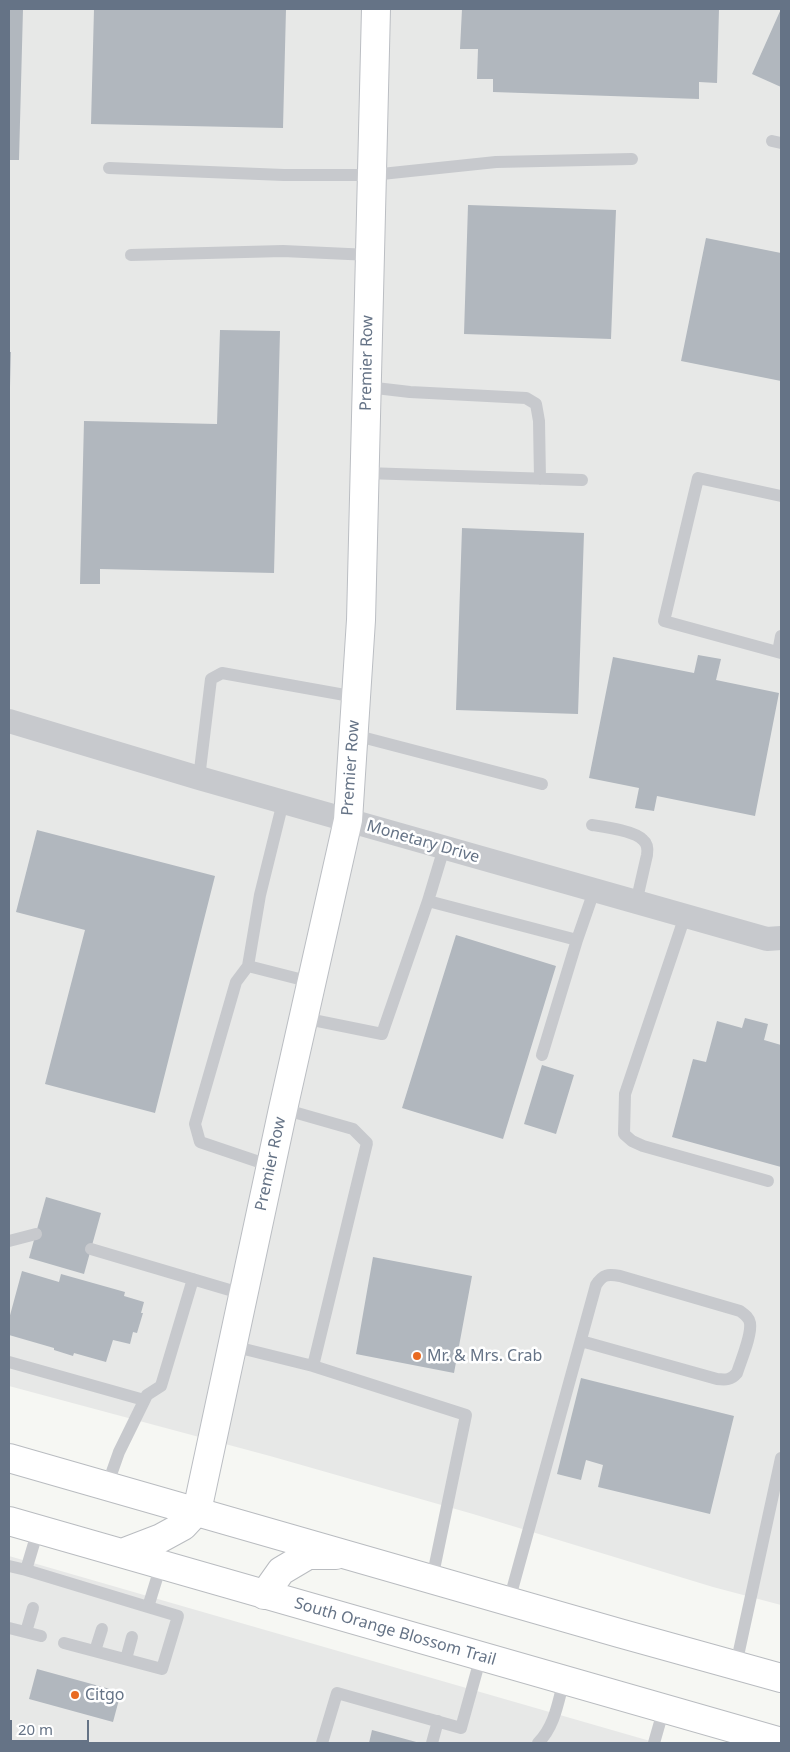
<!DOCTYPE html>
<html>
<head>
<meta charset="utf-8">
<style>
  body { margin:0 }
  #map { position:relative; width:790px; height:1752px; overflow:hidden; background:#f6f7f3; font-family:"Noto Sans",sans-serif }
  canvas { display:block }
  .frame { position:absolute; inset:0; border:10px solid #657386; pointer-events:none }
  .scale { position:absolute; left:10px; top:1720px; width:79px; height:22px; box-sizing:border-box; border:2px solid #657386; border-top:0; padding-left:6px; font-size:15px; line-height:18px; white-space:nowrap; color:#657386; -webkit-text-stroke:4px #fff; paint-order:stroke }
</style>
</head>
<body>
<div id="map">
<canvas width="790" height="1752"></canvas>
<div class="frame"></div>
<div class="scale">20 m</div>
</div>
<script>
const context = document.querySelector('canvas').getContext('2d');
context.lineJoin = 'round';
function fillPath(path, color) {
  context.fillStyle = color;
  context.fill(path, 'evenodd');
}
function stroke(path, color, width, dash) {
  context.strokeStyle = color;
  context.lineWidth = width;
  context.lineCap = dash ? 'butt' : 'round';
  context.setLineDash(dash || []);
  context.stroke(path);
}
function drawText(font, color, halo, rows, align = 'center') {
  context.font = font + ' "Noto Sans",sans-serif';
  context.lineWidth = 5;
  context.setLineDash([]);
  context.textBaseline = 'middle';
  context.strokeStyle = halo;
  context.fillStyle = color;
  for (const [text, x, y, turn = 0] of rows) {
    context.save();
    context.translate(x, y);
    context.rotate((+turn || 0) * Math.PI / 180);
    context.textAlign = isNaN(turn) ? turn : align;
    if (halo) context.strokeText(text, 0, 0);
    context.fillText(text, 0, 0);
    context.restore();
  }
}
fillPath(new Path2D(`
  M9 9H781V1605L713 1587 473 1514 270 1456 9 1386Z
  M9 1556 182 1606 657 1743H9Z`), '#e7e8e7');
fillPath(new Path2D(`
  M9 9H23L19 160H9Z
  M94 9H286L283 128 91 124Z
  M462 9H719L717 83 699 82V99L493 92V79H477L478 49H460Z
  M781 9V87L752 74Z
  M468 205 616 210 611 339 464 334Z
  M706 238 781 253V381L681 361Z
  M220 330 280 331 274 573 100 569V584H80L84 421 217 424Z
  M9 352H11L10 387H9Z
  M462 528 584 533 578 714 456 710Z
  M698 655 721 659 716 680 779 693 755 816 657 796 654 811 635 808 639 788 589 778 613 657 694 673Z
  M37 830 215 876 155 1113 45 1084 85 930 16 912Z
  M456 935 556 966 503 1139 402 1108Z
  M745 1018 768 1024 764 1040 781 1045V1167L672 1137 693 1059 706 1062 717 1021 742 1028Z
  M542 1065 574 1075 556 1134 524 1124Z
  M46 1197 101 1213 84 1274 29 1258Z
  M373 1257 472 1276 454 1373 356 1354Z
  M22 1271 59 1282 61 1274 125 1292 124 1296 144 1302 141 1313H143L137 1333 133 1332 130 1344 113 1340 106 1362 74 1353 73 1356 54 1350V1348L9 1335V1319Z
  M581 1378 734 1416 710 1514 598 1487 603 1465 586 1460 581 1480 557 1474Z
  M37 1669 121 1692 113 1722 29 1699Z
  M372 1730 420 1743H369Z`), '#b1b7be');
const secondary = new Path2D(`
  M197 1511 283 1109 348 820 361 620 376 9`);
const primary = new Path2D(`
  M9 1458 619 1633 781 1678
  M9 1521 781 1742
  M122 1553 161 1538 183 1526 197 1511
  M264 1595 281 1571 308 1555H336`);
stroke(secondary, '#bbbec3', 30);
stroke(primary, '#b9bcc0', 30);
stroke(new Path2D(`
  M772 141 781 143
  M109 168 284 175H372L496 162 632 159
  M131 255 283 251 370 255
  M367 387 410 392 526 398 536 404 539 421 540 479
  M365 473 582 480
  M781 496 698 478 664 621 781 653
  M778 652 781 636
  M354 735 542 784
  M199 778 211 679 222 673 356 697
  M592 825C605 827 635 831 643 840 648 844 648 849 647 855L636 903
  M444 848 428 901 577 940 594 891
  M685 916 625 1094 624 1134 632 1141 643 1146 768 1181
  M248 966 260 895 283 802
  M303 1018 382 1034 428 901
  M542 1055 577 940
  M271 1166 200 1142 195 1124 236 982 248 966 311 982
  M9 1241 36 1234
  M91 1249 243 1294
  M232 1346 313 1366 367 1143 353 1129 283 1109
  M9 1362 144 1400
  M313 1366 466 1415 432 1579
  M107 1486 119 1452 147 1395 161 1386 193 1279
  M9 1566 26 1570 38 1530
  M26 1570 148 1607
  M509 1601 596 1285C603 1274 608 1274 620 1276L740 1311C744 1314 749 1317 750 1323 752 1335 741 1360 737 1373 731 1380 726 1380 717 1379L581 1341
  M9 1628 41 1636
  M26 1632 33 1608
  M64 1643 162 1669 178 1616 148 1607 161 1565
  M95 1651 102 1629
  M126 1659 132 1637
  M736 1665 781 1458
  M322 1743 337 1693 461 1728 481 1656
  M432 1743 438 1721
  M538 1743C555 1726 558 1702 564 1680
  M654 1743 664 1708`), '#c7c9cd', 12);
stroke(new Path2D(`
  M9 721 199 778 767 939 781 938`), '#c7c9cd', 24);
stroke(secondary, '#fff', 28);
stroke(primary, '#fff', 28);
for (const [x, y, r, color] of [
  [417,1356,5,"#e96a21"],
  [75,1695,5,"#e96a21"]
]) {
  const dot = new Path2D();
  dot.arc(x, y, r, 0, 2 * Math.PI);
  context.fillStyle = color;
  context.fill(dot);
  stroke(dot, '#fff', 2);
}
drawText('16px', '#657386', '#fff', [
  ["Premier Row",367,363,-89],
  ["Premier Row",351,768,-86],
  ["Monetary Drive",423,842,16],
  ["Premier Row",271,1164,-78],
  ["South Orange Blossom Trail",395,1632,16]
]);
drawText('16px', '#657386', '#fff', [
  ["Mr. & Mrs. Crab",427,1356],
  ["Citgo",85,1695]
], 'left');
</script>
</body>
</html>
